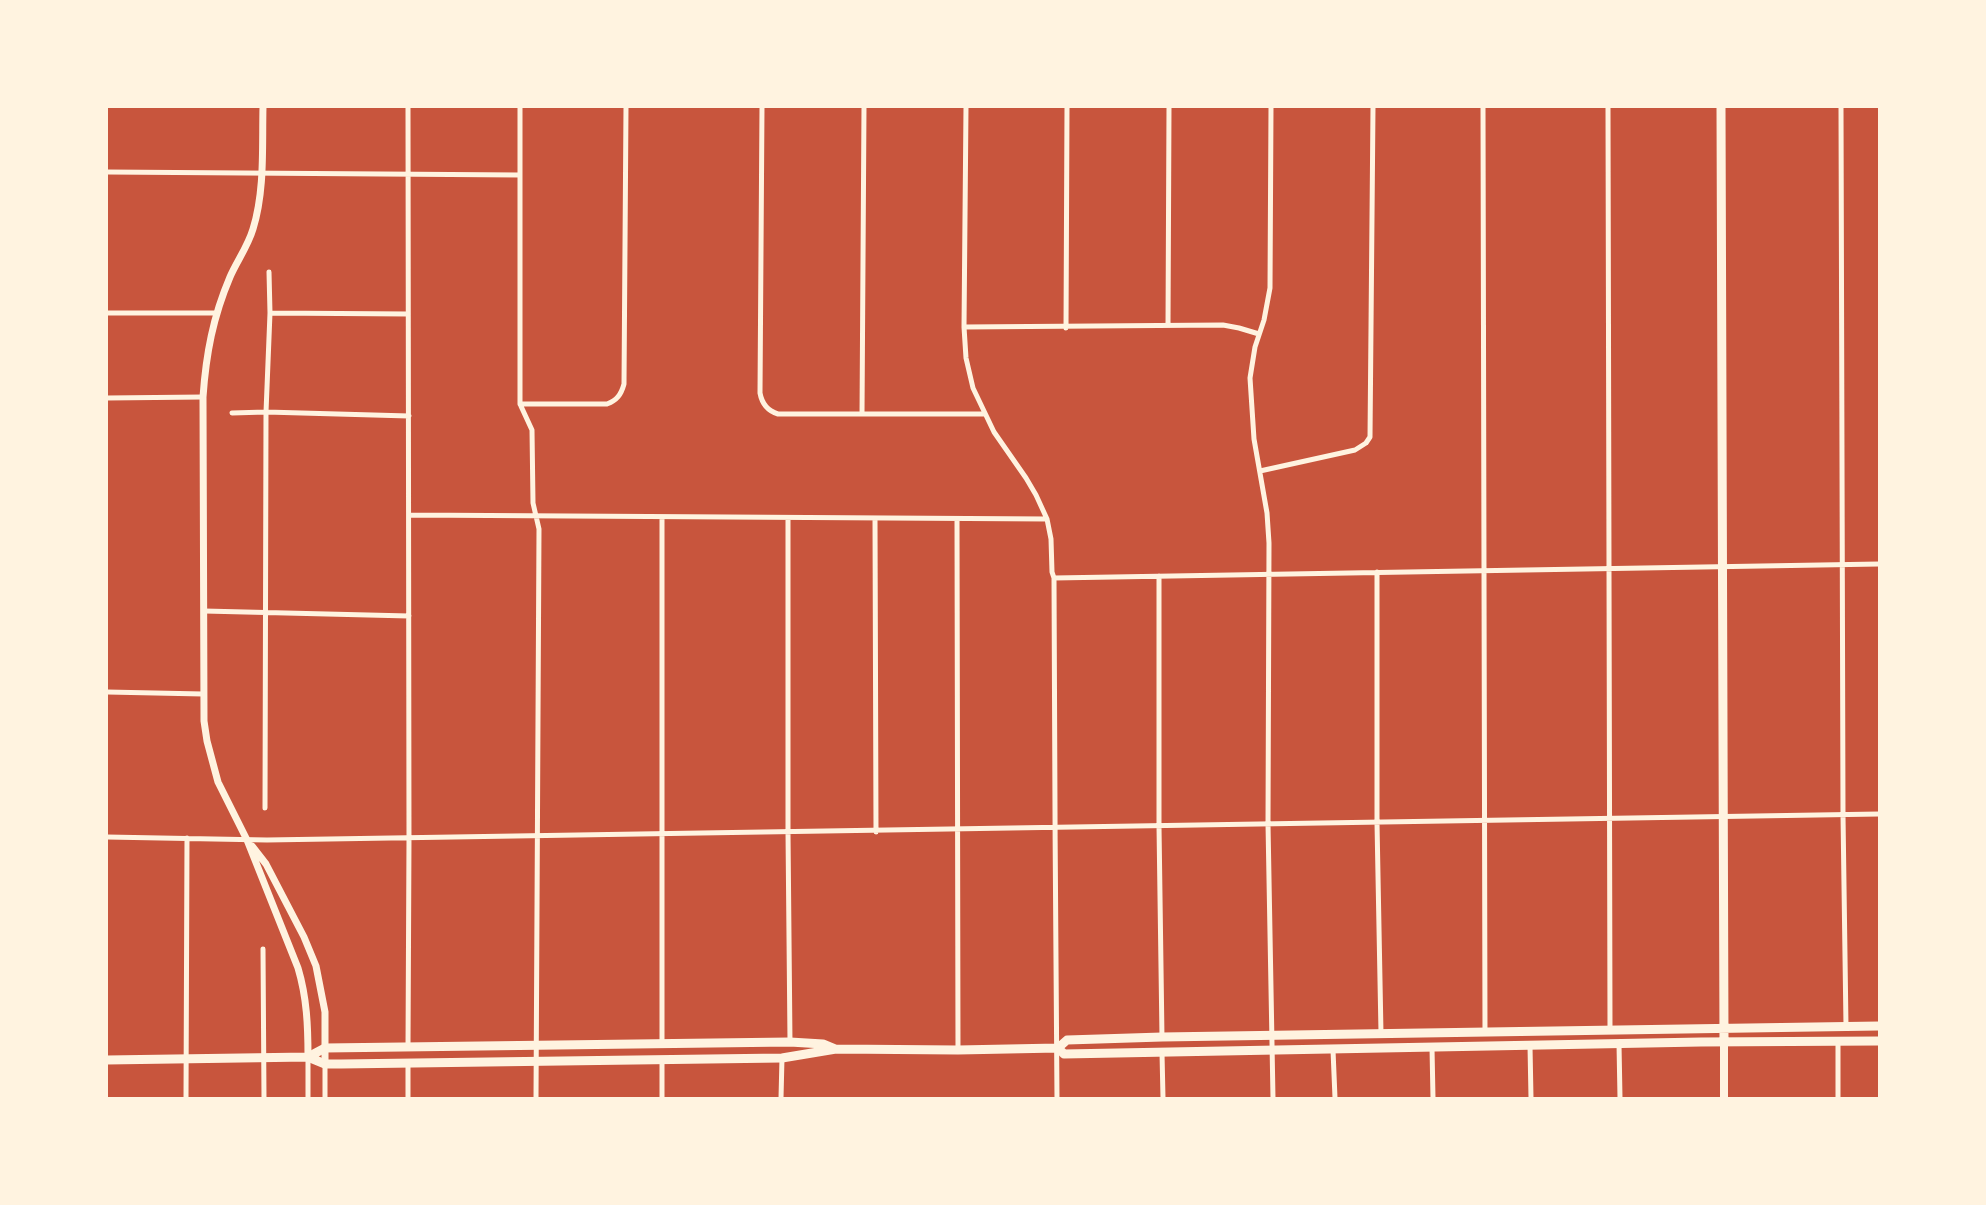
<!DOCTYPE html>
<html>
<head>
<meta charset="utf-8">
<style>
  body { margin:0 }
  #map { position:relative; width:1986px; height:1205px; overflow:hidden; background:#c8553d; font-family:"Space Grotesk",sans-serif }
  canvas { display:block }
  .frame { position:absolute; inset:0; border:108px solid #fff3e0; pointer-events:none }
</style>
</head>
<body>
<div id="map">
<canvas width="1986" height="1205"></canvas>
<div class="frame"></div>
</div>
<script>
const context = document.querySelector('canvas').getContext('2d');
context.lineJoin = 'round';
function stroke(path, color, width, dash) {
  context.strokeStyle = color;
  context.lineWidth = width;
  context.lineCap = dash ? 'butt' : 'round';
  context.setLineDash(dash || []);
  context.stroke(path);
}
stroke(new Path2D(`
  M520 107V404L532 430 533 503 539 529 536 1098
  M762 107 760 393C762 404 768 411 778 414H985
  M966 107 964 327 966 358 973 388 994 432 1026 478 1036 495 1047 519 1051 539 1052 572 1054 578C1054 751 1056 925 1057 1098
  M1271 107 1270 288 1264 320 1255 347 1250 378 1254 439 1267 513 1269 543 1268 824 1273 1098
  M1483 107 1485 1032
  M1608 107 1610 1029
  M1841 107 1843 815 1846 1026
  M107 172 519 175
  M107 313H217
  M270 313 408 314
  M1168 325 1169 107
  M964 327 1223 325 1239 328 1259 334
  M1066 328 1067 107
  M107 398 203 397
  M520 404H607C617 400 621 395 624 384L626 107
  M232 413 266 412 409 416
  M862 414 864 107
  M1260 471 1355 450 1366 443 1370 437 1373 107
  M409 515 1047 519
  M662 517V1044
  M788 518V832L790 1042
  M875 519 876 832
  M957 520 958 1050
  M1377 572V823L1381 1033
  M1159 576V826L1162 1037
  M1054 578 1879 564
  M204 611 409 616
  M107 692 203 694
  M265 808 266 412 270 313 269 272
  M107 837 267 840 1879 814
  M263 949 264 1098
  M1838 1041V1098
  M1619 1044 1620 1098
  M1530 1046 1531 1098
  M408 1047 409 838 408 107
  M1432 1048 1433 1098
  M1333 1050 1335 1098
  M1162 1053 1163 1098
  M308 1057V1098
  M408 1063V1098
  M186 1098 187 838
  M325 1098V1064
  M662 1098V1060
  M781 1098 782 1058`), '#fff3e0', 5);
stroke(new Path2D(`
  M263 107C262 147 265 190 253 229 248 246 237 261 230 277 213 317 206 354 203 397L204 721 207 741 218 782 247 840 298 968C307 998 308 1027 308 1057
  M252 846 266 864 304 937 316 966 325 1012V1064`), '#fff3e0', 7);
stroke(new Path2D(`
  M1724 1098V1042`), '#fff3e0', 8);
stroke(new Path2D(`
  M1721 107 1724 1042
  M1058 1048 1067 1040 1162 1037 1879 1026
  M308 1057 325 1048 790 1042 823 1044 835 1049
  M107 1060 308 1057 325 1064H341L782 1058 836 1049 958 1050 1058 1048 1064 1054 1701 1042 1879 1041`), '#fff3e0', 9);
</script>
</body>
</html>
